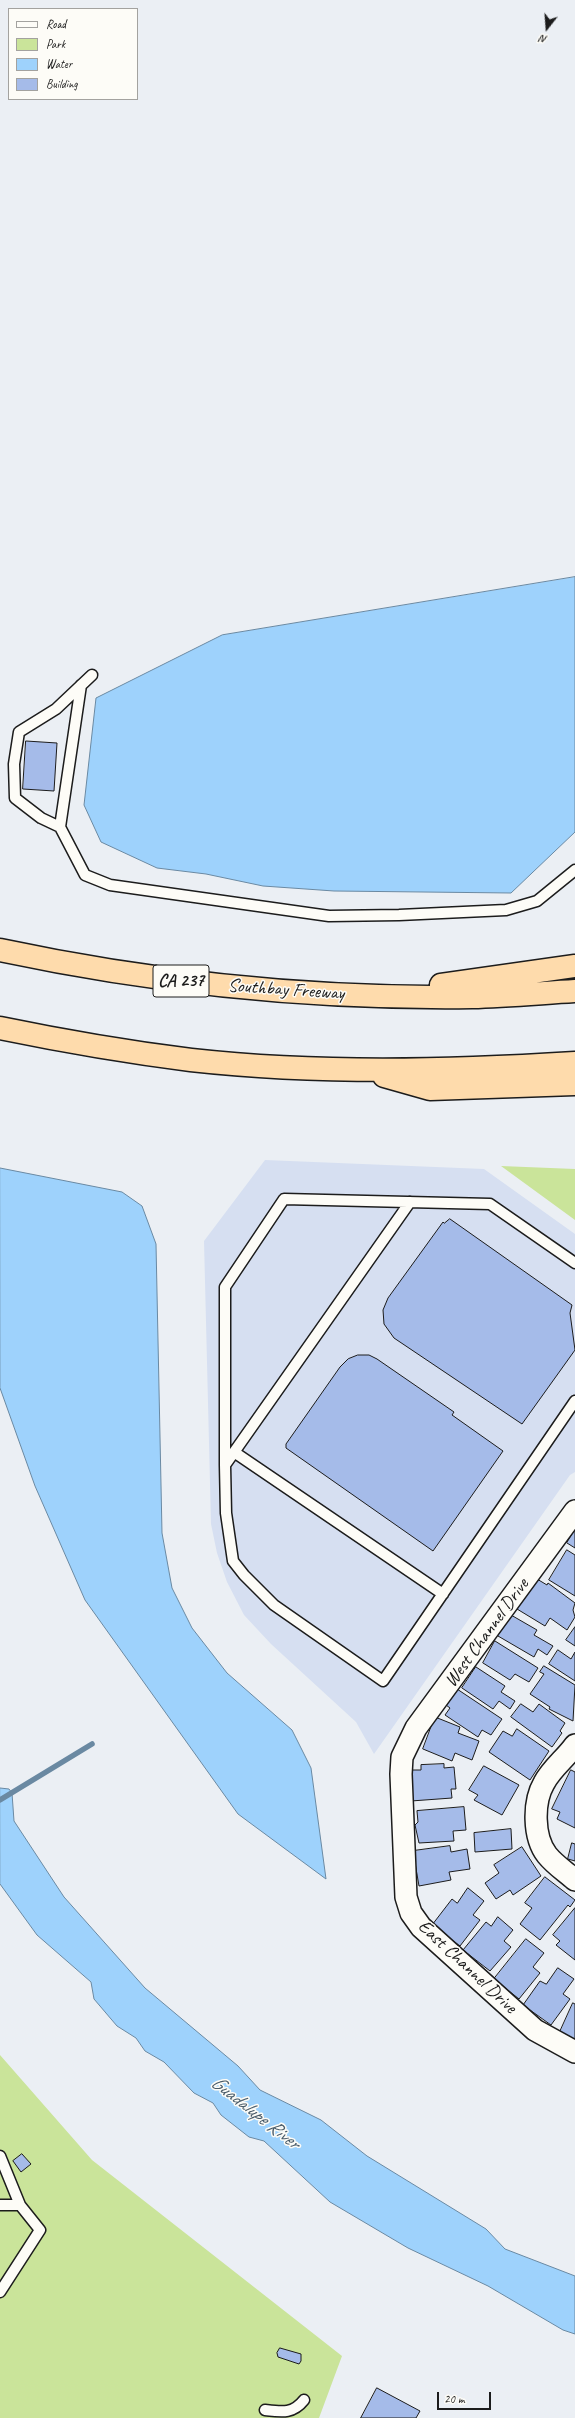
<!DOCTYPE html>
<html>
<head>
<meta charset="utf-8">
<style>
  body { margin:0 }
  #map { position:relative; width:575px; height:2418px; overflow:hidden; background:#ebeff4; font-family:Caveat,sans-serif }
  canvas { display:block }
  .legend { position:absolute; left:8px; top:8px; width:130px; height:92px; box-sizing:border-box; background:#fdfcf7; border:1px solid #a3a29f; margin:0; padding:5px 7px; list-style:none; font-size:12px; color:#1c1c1c }
  .legend li { display:flex; align-items:center; gap:8px; height:20px }
  .legend b { width:20px; border:1px solid #a3a29f }
  .north { position:absolute; left:527px; top:8px; width:40px; height:40px; -webkit-text-stroke:3px #fdfcf7; paint-order:stroke; rotate:197deg; font-size:11px; font-weight:700; line-height:16px; text-align:center; color:#1c1c1c }
  .north::after { content:''; display:block; margin:auto; width:14px; height:18px; background:#1c1c1c; clip-path:polygon(50% 0,100% 100%,50% 72%,0 100%) }
  .scale { position:absolute; left:437px; top:2392px; width:54px; height:18px; box-sizing:border-box; border:2px solid #1c1c1c; border-top:0; padding-left:5px; font-size:12px; line-height:14px; white-space:nowrap; color:#1c1c1c; -webkit-text-stroke:3px #fdfcf7; paint-order:stroke }
</style>
</head>
<body>
<div id="map">
<canvas width="575" height="2418"></canvas>
<ul class="legend">
<li><b style="height:5px;background:#fdfcf7"></b>Road</li>
<li><b style="height:11px;background:#cae49a"></b>Park</li>
<li><b style="height:11px;background:#9ed2fc"></b>Water</li>
<li><b style="height:11px;background:#a5bbe9"></b>Building</li>
</ul>
<div class="north">N</div>
<div class="scale">20 m</div>
</div>
<script>
const context = document.querySelector('canvas').getContext('2d');
context.lineJoin = 'round';
function fillPath(path, color) {
  context.fillStyle = color;
  context.fill(path, 'evenodd');
}
function stroke(path, color, width, dash) {
  context.strokeStyle = color;
  context.lineWidth = width;
  context.lineCap = dash ? 'butt' : 'round';
  context.setLineDash(dash || []);
  context.stroke(path);
}
function drawText(font, color, halo, rows, align = 'center') {
  context.font = font + ' Caveat,sans-serif';
  context.lineWidth = 3;
  context.setLineDash([]);
  context.textBaseline = 'middle';
  context.strokeStyle = halo;
  context.fillStyle = color;
  for (const [text, x, y, turn = 0] of rows) {
    context.save();
    context.translate(x, y);
    context.rotate((+turn || 0) * Math.PI / 180);
    context.textAlign = isNaN(turn) ? turn : align;
    if (halo) context.strokeText(text, 0, 0);
    context.fillText(text, 0, 0);
    context.restore();
  }
}
fillPath(new Path2D(`
  M265 1160 484 1169 575 1234V1472L570 1475 374 1754 356 1722 271 1644 244 1615 227 1582 217 1553 211 1524 204 1241Z`), '#d6dff1');
fillPath(new Path2D(`
  M501 1166 575 1169V1220Z
  M0 2055 92 2160 342 2356 319 2418H0Z`), '#cae49a');
const water = new Path2D(`
  M575 577V832L511 893 334 891 263 886 206 874 157 868 101 842 84 805 96 698 222 635Z
  M0 1168 122 1192 142 1206 156 1244 162 1533 172 1588 192 1628 227 1673 292 1730 311 1768 326 1879 238 1814 85 1600 35 1486 0 1388Z
  M0 1788 9 1789 12 1793 14 1821 64 1897 145 1988 238 2066 260 2090 321 2120 367 2156 486 2229 505 2249 575 2276V2334L563 2330 488 2286 408 2248 330 2202 264 2141 249 2137 221 2115 213 2103 194 2093 164 2062 145 2051 136 2038 117 2026 94 1999 91 1982 37 1935 0 1884Z`);
fillPath(water, '#9ed2fc');
stroke(water, '#6a89a2', 1);
stroke(new Path2D(`
  M0 1800 92 1744`), '#6a89a2', 5.5);
const building = new Path2D(`
  M26 741 57 743 54 791 23 789Z
  M450 1219 572 1305 570 1313 575 1350 522 1424 394 1338 384 1324 383 1310 388 1298 443 1222 444 1223Z
  M358 1355H369L377 1359 454 1412 452 1415 503 1451 433 1551 286 1448V1444L340 1367 348 1359Z
  M575 1529V1548L567 1543Z
  M567 1550 575 1555V1596L549 1580Z
  M537 1579 547 1585 548 1583 575 1603 573 1610 575 1617 567 1630 550 1618 545 1626 517 1609Z
  M511 1615 537 1630 534 1635 553 1646 547 1655 538 1649 534 1657 498 1636Z
  M575 1627V1646L566 1640Z
  M495 1641 538 1668 529 1682 515 1674 510 1680 483 1663Z
  M558 1650 571 1659 575 1652V1681L549 1664Z
  M544 1666 575 1685 573 1721 549 1709 550 1707 530 1694 544 1674 540 1672Z
  M476 1667 505 1686 501 1692 515 1701 510 1709 499 1701 493 1709 462 1688Z
  M457 1689 502 1719 491 1735 482 1730 478 1737 445 1715 450 1708 446 1705Z
  M521 1704 533 1712 539 1704 565 1723 560 1731 562 1733 552 1747 511 1717Z
  M435 1717 460 1727 458 1733 479 1741 472 1760 455 1753 452 1761 423 1749Z
  M517 1729 549 1751 530 1780 489 1752 503 1731 512 1736Z
  M444 1764V1768L454 1767 456 1789H451L452 1798 411 1801 410 1770H421V1765Z
  M484 1766 519 1785 502 1815 474 1800 478 1795 469 1790Z
  M571 1770 575 1772V1828L557 1819 560 1812 552 1809Z
  M464 1807 466 1830 453 1831 454 1841 419 1843 415 1825 418 1822 417 1811Z
  M511 1829 512 1849 475 1852 474 1833Z
  M572 1843 575 1844V1861L568 1859Z
  M450 1846 451 1852 467 1849 470 1869 449 1872 451 1880 419 1886 413 1851Z
  M522 1847 541 1876 513 1895 510 1890 496 1899 485 1883 499 1873 494 1865Z
  M545 1877 575 1900 570 1907 568 1905 540 1940 520 1924 532 1908 525 1903Z
  M468 1888 484 1901 473 1915 480 1920 460 1946 432 1925 452 1899 457 1903Z
  M575 1908V1960L556 1945 560 1941 553 1935Z
  M498 1917 513 1930 504 1941 511 1947 490 1971 463 1950 486 1922 491 1926Z
  M526 1939 544 1953 533 1967 540 1973 519 1999 494 1979Z
  M558 1968 574 1979 563 1994 570 1999 551 2025 523 2005 540 1981 546 1984Z
  M573 2003 575 2004V2041L559 2034Z
  M22 2154 31 2164 21 2172 13 2161Z
  M280 2348 301 2354V2361L299 2364 278 2357 277 2353Z
  M377 2388 420 2411 416 2418H361Z`);
fillPath(building, '#a5bbe9');
stroke(building, '#1c1c1c', 1);
const lane = new Path2D(`
  M92 675 56 709 19 732 14 764 15 798 41 818 60 827 85 875 110 885 329 916 399 915 506 910 537 901 575 870
  M60 827 81 685
  M575 1263 490 1204 284 1199 225 1287V1465L226 1513 233 1561 244 1575 274 1605 383 1681 575 1401
  M234 1452 443 1594
  M225 1465 410 1202
  M0 2156 20 2205 40 2230 0 2292
  M0 2205H20
  M265 2410C282 2412 293 2414 304 2400`);
const street = new Path2D(`
  M575 1511 416 1728 402 1757 401 1774 406 1897 411 1913 421 1927 535 2030 575 2052
  M575 1745C565 1759 552 1768 544 1783 533 1802 533 1837 547 1855 555 1865 566 1872 575 1880`);
const highway = new Path2D(`
  M0 950C155 983 313 999 472 997 506 996 541 993 575 991
  M441 985 575 966
  M0 1028C63 1041 127 1052 191 1060 318 1074 448 1071 575 1063
  M384 1076 430 1089 575 1084`);
stroke(lane, '#1c1c1c', 13);
stroke(street, '#1c1c1c', 24);
stroke(highway, '#1c1c1c', 25);
stroke(lane, '#fdfcf7', 10);
stroke(street, '#fdfcf7', 21);
stroke(highway, '#fedbac', 22);
for (const [x, y, w] of [
  [181,981,56]
]) {
  const box = new Path2D();
  box.roundRect(x - w / 2, y - 16, w, 32, 3);
  context.fillStyle = '#fdfcf7';
  context.fill(box);
  stroke(box, '#1c1c1c', 1);
}
drawText('bold 18px', '#1c1c1c', null, [
  ["CA 237",181,981]
]);
drawText('19px', '#1c1c1c', '#fdfcf7', [
  ["Southbay Freeway",286,990,4],
  ["West Channel Drive",487,1633,-54],
  ["East Channel Drive",467,1967,43]
]);
drawText('italic 20px', '#4a5c6a', '#fdfcf7', [
  ["Guadalupe River",255,2113,38]
]);
</script>
</body>
</html>
